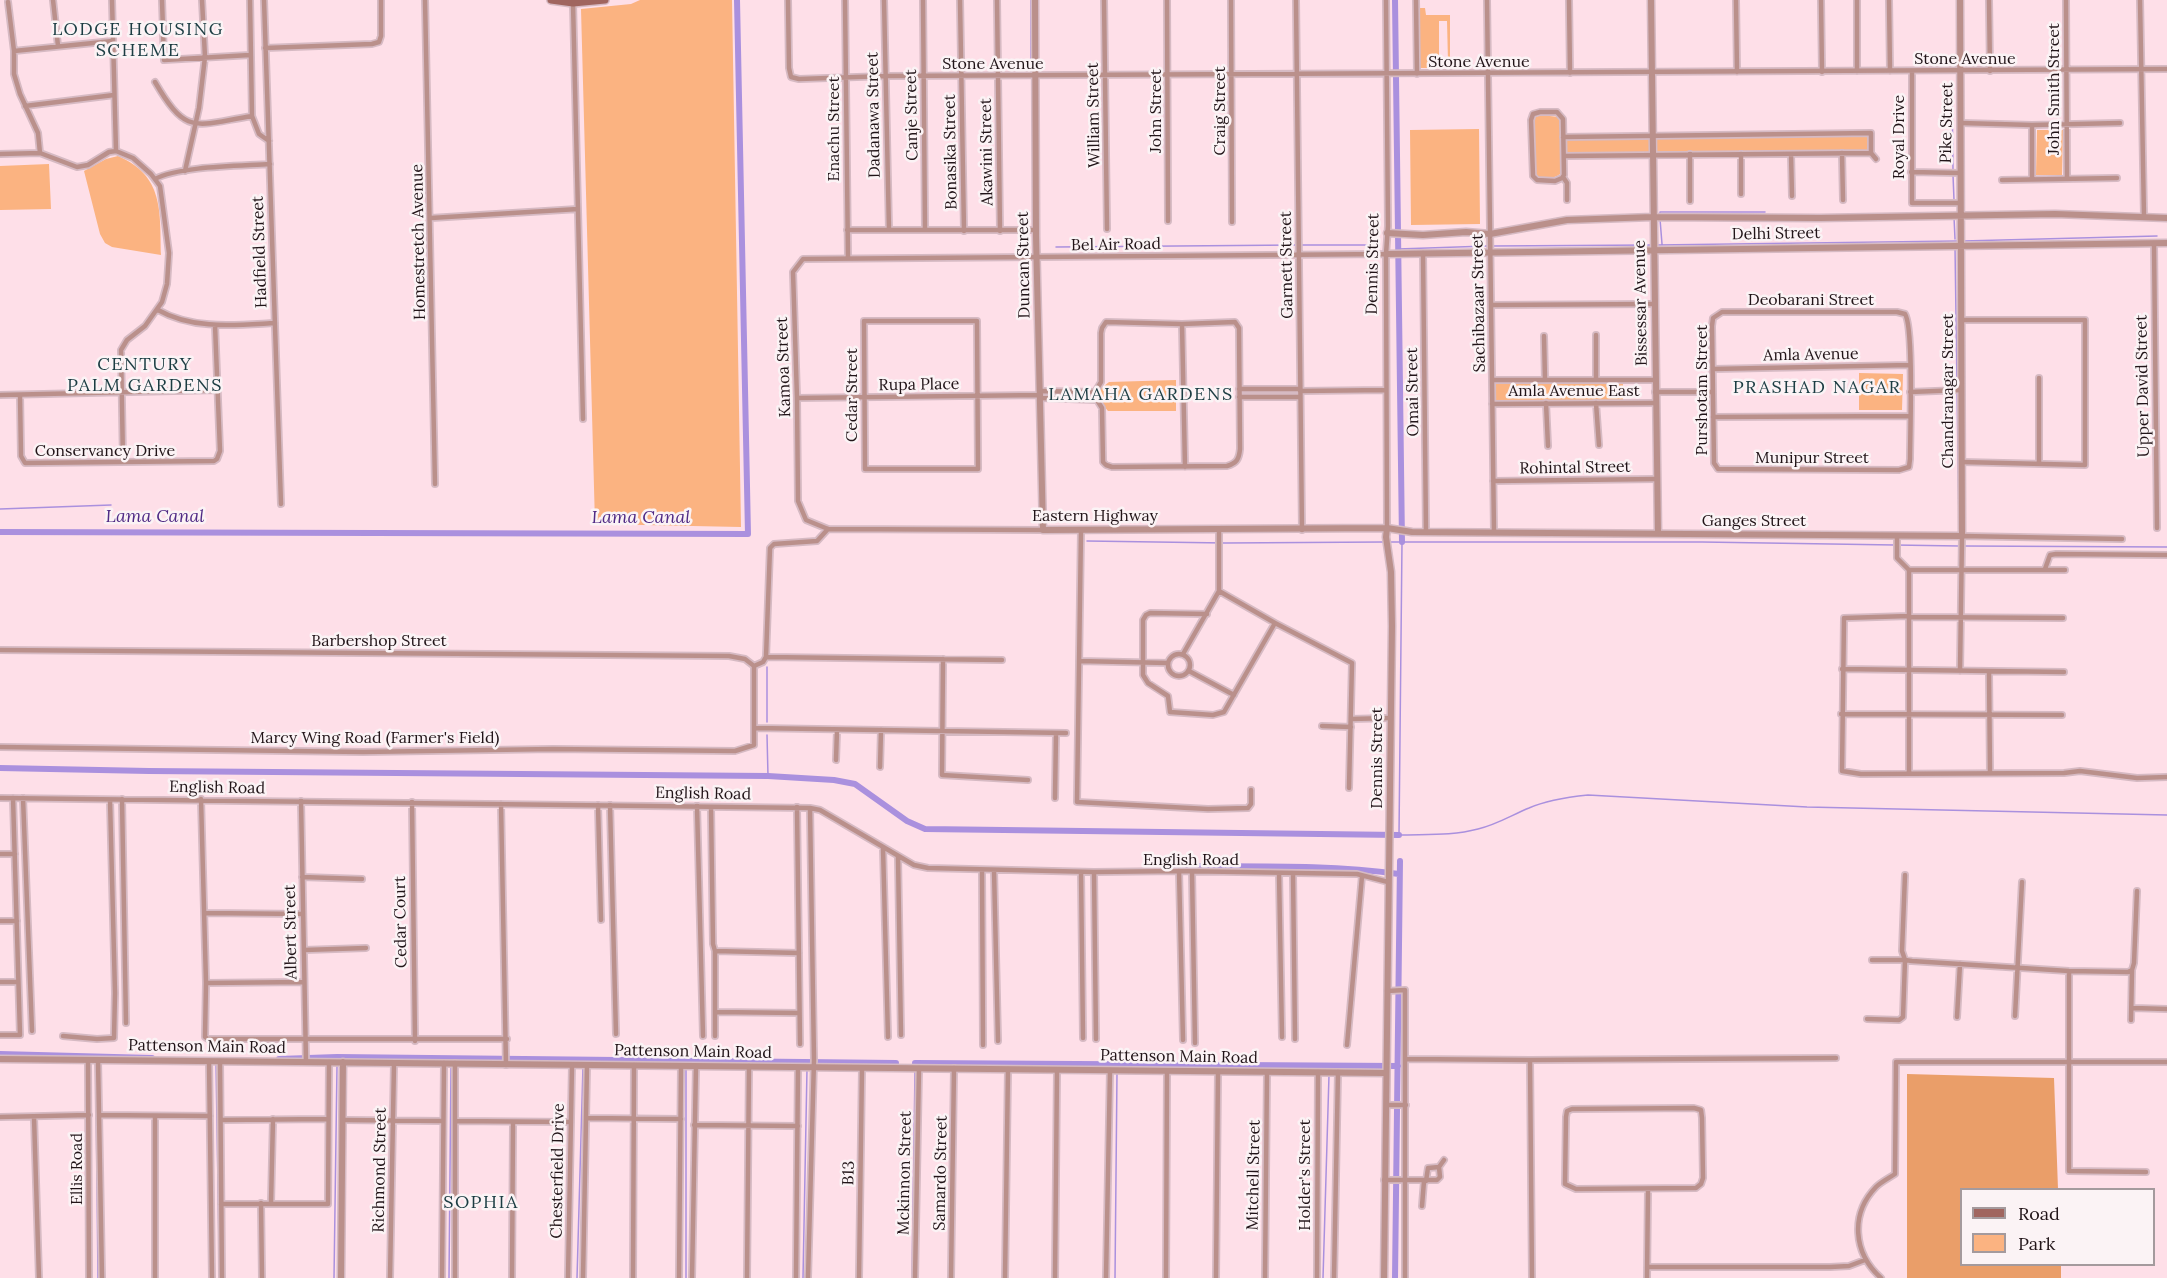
<!DOCTYPE html>
<html>
<head>
<meta charset="utf-8">
<style>
  body { margin:0 }
  #map { position:relative; width:2167px; height:1278px; overflow:hidden; background:#fedfe8; font-family:Lora,serif }
  canvas { display:block }
  .legend { position:absolute; left:1960px; top:1188px; width:195px; height:78px; box-sizing:border-box; background:#fbf3f5; border:2px solid #a49a9d; margin:0; padding:8px 10px; list-style:none; font-size:18px; color:#211418 }
  .legend li { display:flex; align-items:center; gap:12px; height:30px }
  .legend b { width:30px; border:2px solid #a49a9d }
</style>
</head>
<body>
<div id="map">
<canvas width="2167" height="1278"></canvas>
<ul class="legend">
<li><b style="height:8px;background:#a0655f"></b>Road</li>
<li><b style="height:16px;background:#fbb381"></b>Park</li>
</ul>
</div>
<script>
const context = document.querySelector('canvas').getContext('2d');
context.lineJoin = 'round';
function fillPath(path, color) {
  context.fillStyle = color;
  context.fill(path, 'evenodd');
}
function stroke(path, color, width, dash) {
  context.strokeStyle = color;
  context.lineWidth = width;
  context.lineCap = dash ? 'butt' : 'round';
  context.setLineDash(dash || []);
  context.stroke(path);
}
function drawText(font, color, halo, rows, align = 'center') {
  context.font = font + ' Lora,serif';
  context.lineWidth = 5;
  context.setLineDash([]);
  context.textBaseline = 'middle';
  context.strokeStyle = halo;
  context.fillStyle = color;
  for (const [text, x, y, turn = 0] of rows) {
    context.save();
    context.translate(x, y);
    context.rotate((+turn || 0) * Math.PI / 180);
    context.textAlign = isNaN(turn) ? turn : align;
    if (halo) context.strokeText(text, 0, 0);
    context.fillText(text, 0, 0);
    context.restore();
  }
}
fillPath(new Path2D(`
  M640 0H732L741 527 595 524 581 9 631 4Z
  M1418 8H1425L1426 15H1450V68H1418ZM1439 21H1447L1448 62H1439Z
  M1540 115 1559 117 1561 140 1868 135 1869 151 1561 153 1560 174C1554 179 1543 180 1536 176L1535 171 1534 118Z
  M1479 129 1480 224 1411 225 1410 130Z
  M2037 130H2063L2062 175H2036Z
  M118 156C164 176 160 211 161 255L112 247 105 243 100 234 84 171 106 159Z
  M49 164 51 209 0 210V166Z
  M1859 373 1903 374 1902 410H1859Z
  M1176 380V411H1108L1098 399 1043 397V390L1098 391 1109 382Z
  M1492 380H1623V403L1492 404Z`), '#fbb381');
fillPath(new Path2D(`
  M1907 1074 2054 1078 2058 1189 1962 1190V1264L2061 1265V1278H1907Z`), '#ea9e69');
stroke(new Path2D(`
  M1031 0V71
  M1952 95 1953 170
  M1953 175 1954 200
  M1660 214V212H1765
  M1954 217 1955 239
  M1660 219 1662 244
  M1963 241 2157 236
  M1301 245H1370
  M1657 245 1958 241
  M1492 246 1652 245
  M1056 247 1297 245
  M1955 247 1959 525
  M1398 249 1487 246
  M0 509 111 505
  M1087 541 1225 543 1383 542
  M1388 542H1702L1959 546
  M1402 542 1399 835C1426 834 1452 836 1478 829 1496 825 1512 815 1529 808 1547 800 1569 797 1588 795L1807 807 2167 815
  M1964 546 2167 547
  M767 667V722
  M767 735 768 776
  M216 1063 219 1247
  M96 1087 98 1278
  M334 1278 337 1066
  M449 1278 451 1066
  M577 1278 583 1066
  M686 1278V1069
  M803 1278 807 1069
  M912 1278 915 1070
  M1115 1278 1117 1072
  M1323 1278 1329 1075`), '#aa90de', 1.5);
stroke(new Path2D(`
  M1395 0 1402 542
  M0 532 748 534 737 0
  M0 768 149 771 768 776 834 780 855 784 907 821 925 829 1399 835
  M1174 866C1249 867 1325 864 1399 874
  M0 1054 152 1058
  M279 1059 337 1057 896 1063
  M915 1063 1398 1066
  M1395 1278 1400 861`), '#aa90de', 6);
const minor = new Path2D(`
  M53 0 58 46
  M112 0 116 151
  M162 0 164 60 250 55
  M250 0 252 116 259 134 269 141
  M264 0 281 504
  M425 0 435 484
  M788 0 789 68 791 77 799 79 886 76 2167 69
  M845 0 848 258
  M884 0 889 230
  M923 0 925 230
  M960 0 964 231
  M997 0 1000 231
  M1104 0 1107 229
  M1167 0 1168 221
  M1231 0 1232 222
  M1296 0 1302 530
  M1386 0 1388 226 1386 254 1387 528
  M1416 0 1417 74
  M1487 0 1494 532
  M1569 0 1570 73
  M1736 0 1737 72
  M1821 0 1822 72
  M1857 0V71
  M1889 0 1890 71
  M1989 0 1990 71
  M2066 0 2067 178
  M2140 0 2144 217
  M8 2 14 51V74L20 94 38 133 40 153
  M573 3 583 419
  M265 48 372 44 379 42 381 36V0
  M14 51 113 41
  M1912 71V203H1959
  M155 82C187 137 195 125 252 116
  M25 106 114 95
  M1540 112H1557L1563 119 1564 175 1562 178 1555 181 1537 180 1533 176 1531 120 1533 114Z
  M1961 123 2032 125 2120 123
  M2032 125V179
  M1563 137 1871 133V153L1876 159
  M116 151 133 158 151 174 160 186 169 253 167 284 162 302 145 326 127 340 121 350 123 461
  M1842 153 1843 200
  M0 154 40 153 77 167 88 165 109 152 116 151
  M1690 154V201
  M1791 154 1792 196
  M1564 156 1871 153
  M185 171 199 108 205 57 202 0
  M1911 172 1960 173
  M1563 177 1567 183V200
  M155 179C179 166 241 166 270 164
  M2002 180 2117 178
  M1741 194V154
  M431 218 578 209
  M847 230H1036
  M2154 243 2157 528
  M1423 253 1426 532
  M1491 305 1654 304
  M158 310C193 330 236 325 275 323
  M1722 312H1897L1905 314C1914 327 1910 436 1910 459L1909 467 1899 470 1718 469 1714 463 1712 326 1713 318Z
  M1961 320H2085V465L1962 462
  M864 321H977L978 469H865Z
  M1182 324 1185 467
  M1596 335V380
  M1544 336 1545 380
  M1713 369 1910 365
  M2039 378V464
  M1492 380H1655
  M1239 389H1300
  M1041 391 1095 392
  M1300 391 1386 390
  M1655 392H1713
  M1910 392 1961 390
  M0 395 217 390
  M20 395 21 456 25 463 214 461 217 459 220 451 215 325
  M1239 397H1300
  M797 398 1041 395
  M1041 398 1097 400 1102 408 1103 462 1106 465 1112 467 1227 466C1237 463 1239 459 1240 449L1239 328 1235 322 1182 324 1106 322 1102 328 1101 333V382L1095 392
  M1546 403 1548 446
  M1596 403 1599 445
  M1492 404 1656 403
  M1713 417 1910 416
  M1493 481 1657 479
  M1043 530 828 529 806 520 798 501 797 398 793 272 803 259 1386 254
  M1081 530 1077 802 1208 809 1248 808 1251 804V790
  M1219 530V591L1275 623 1352 663 1349 788
  M1897 536V558L1909 570H2065
  M2045 569 2050 555 2056 554 2167 555
  M1909 570V773
  M1207 614 1150 613 1146 615 1143 620V675L1148 683 1168 696 1170 712 1213 715 1224 712 1275 623
  M1909 616 1844 618 1842 771 1861 774 2064 773 2080 771 2137 778 2167 777
  M1910 617 2063 618
  M0 650 729 656 745 659 754 666
  M1168 665a11 11 0 1 1 22 0a11 11 0 1 1-22 0Z
  M1183 654 1219 591
  M766 657 1002 660
  M943 659 942 775 1028 780
  M1079 661 1168 663
  M754 666 763 662 766 657 770 548 774 544 817 541 828 529
  M1842 669 2064 672
  M1189 671 1234 695
  M1960 671 1962 536 2122 539
  M1989 672 1990 773
  M1841 714 2062 715
  M1351 719 1390 718
  M1322 726 1351 727
  M755 728 1066 733
  M0 747 363 752 553 749 735 751 754 745V666
  M836 760 837 730
  M880 767 881 730
  M0 798 810 808 820 810 914 865 928 868 1094 872 1179 871 1357 874 1388 882
  M23 798 32 1031
  M1055 798 1056 733
  M122 799 126 1023
  M201 799 206 983 205 1037 208 1039H507
  M301 801 306 1062
  M412 802 415 1041
  M501 804 506 1065
  M598 805 601 920
  M610 805 616 1034
  M697 806 703 1036
  M711 807 713 944 715 951V1036
  M797 807 800 1044
  M883 848 888 1037
  M0 854H15
  M898 857 901 1035
  M982 870 983 1045
  M994 870 998 1041
  M1179 871 1183 1040
  M1081 872 1083 1038
  M1094 872 1096 1039
  M1192 872 1195 1043
  M1279 873 1282 1037
  M1293 873 1295 1039
  M1905 875 1902 951 1905 960 1912 961 2069 971 2128 972 2132 970 2134 963 2137 891
  M302 877 362 879
  M205 913 303 914
  M0 921H17
  M304 950 366 948
  M715 951 799 953
  M2069 971V1171L2146 1172
  M0 982H18
  M206 983 304 982
  M1387 991 1405 990V1278
  M2133 1008 2167 1009
  M715 1012 799 1013
  M2015 1016 2022 882
  M1957 1017 1960 964
  M1867 1019 1899 1020 1903 1017 1905 960H1872
  M2131 1020 2132 970
  M0 1035H20L13 798
  M63 1036 97 1039 114 1038 115 993 110 800
  M1347 1045 1362 876
  M1406 1059 1530 1060 1532 1278
  M88 1060 89 1278
  M98 1060 102 1278
  M1530 1060 1836 1058
  M209 1061 212 1278
  M220 1061 222 1278
  M455 1063V1278
  M1386 1105H1406
  M1694 1108 1701 1110 1702 1118 1703 1178 1701 1184 1696 1188 1576 1189 1565 1184 1566 1117 1567 1111 1572 1109Z
  M99 1115 210 1116
  M155 1116V1278
  M0 1117 89 1115
  M34 1117 39 1278
  M586 1118 681 1119
  M221 1120 328 1119
  M343 1120 443 1121
  M455 1121 571 1122
  M694 1125 798 1126
  M1384 1180H1437L1440 1177 1439 1167 1444 1160
  M1426 1181 1428 1168 1439 1167
  M261 1203 262 1278
  M271 1203 273 1119
  M221 1204H328L329 1062
  M1422 1206 1424 1181
  M1647 1267H1830L1849 1266 1865 1260
  M390 1278 394 1063
  M442 1278 444 1063
  M512 1278 513 1123
  M568 1278 572 1065
  M583 1278 587 1065
  M633 1278 634 1065
  M679 1278 681 1066
  M692 1278 696 1066
  M747 1278 749 1066
  M796 1278 798 1067
  M808 1278 814 1060 810 808
  M859 1278 862 1068
  M915 1278 919 1068
  M951 1278 954 1068
  M1005 1278 1008 1069
  M1055 1278 1057 1070
  M1106 1278 1110 1070
  M1166 1278 1167 1071
  M1216 1278 1218 1071
  M1265 1278 1267 1072
  M1317 1278 1318 1072
  M1334 1278 1338 1072
  M1647 1278 1648 1190
  M1881 1278C1853 1253 1850 1214 1876 1187 1881 1182 1889 1178 1895 1174L1896 1062H2167`);
const tertiary = new Path2D(`
  M1035 0 1036 236 1043 530 1387 528 1412 532 1962 536 1960 0
  M1651 0 1658 534
  M1387 233 1423 235 1466 232 1490 234 1567 220 1653 217 1820 218 2055 214 2167 218
  M1386 254 2167 243
  M0 1059 1386 1073
  M341 1278 343 1062
  M1384 1278 1392 626 1391 572 1386 537 1387 528`);
const secondary = new Path2D(`
  M551 0 573 3 605 0`);
stroke(minor, '#d6bac3', 8);
stroke(tertiary, '#d6bac3', 9);
stroke(secondary, '#d6bac3', 10);
stroke(minor, '#ba908b', 4.5);
stroke(tertiary, '#ba908b', 6);
stroke(secondary, '#a0655f', 7);
drawText('16px', '#211418', '#fbf3f5', [
  ["Stone Avenue",1965,59],
  ["Stone Avenue",1479,62],
  ["Stone Avenue",993,64],
  ["John Smith Street",2054,89,-90],
  ["John Street",1156,111,-90],
  ["Craig Street",1220,111,-90],
  ["Dadanawa Street",874,115,-91],
  ["Canje Street",912,115,-91],
  ["William Street",1094,115,-91],
  ["Pike Street",1947,123,-89],
  ["Enachu Street",834,129,-90],
  ["Royal Drive",1899,137,-90],
  ["Bonasika Street",951,152,-91],
  ["Akawini Street",987,152,-91],
  ["Delhi Street",1776,234,-1],
  ["Homestretch Avenue",419,242,-91],
  ["Bel Air Road",1116,245,-1],
  ["Hadfield Street",260,252,-92],
  ["Dennis Street",1373,264,-89],
  ["Duncan Street",1024,265,-91],
  ["Garnett Street",1287,265,-91],
  ["Deobarani Street",1811,300],
  ["Sachibazaar Street",1479,303,-91],
  ["Bissessar Avenue",1641,303,-91],
  ["Amla Avenue",1811,355,-1],
  ["Kamoa Street",784,367,-92],
  ["Rupa Place",919,385,-1],
  ["Upper David Street",2143,386,-91],
  ["Purshotam Street",1702,390,-90],
  ["Amla Avenue East",1574,391],
  ["Chandranagar Street",1948,391,-90],
  ["Omai Street",1413,392,-91],
  ["Cedar Street",852,395,-90],
  ["Conservancy Drive",105,451],
  ["Munipur Street",1812,458],
  ["Rohintal Street",1575,468,-1],
  ["Eastern Highway",1095,516],
  ["Ganges Street",1754,521],
  ["Barbershop Street",379,641],
  ["Marcy Wing Road (Farmer's Field)",375,738],
  ["Dennis Street",1377,758,-90],
  ["English Road",217,788,1],
  ["English Road",703,794,1],
  ["English Road",1191,860],
  ["Cedar Court",401,922,-91],
  ["Albert Street",291,932,-91],
  ["Pattenson Main Road",207,1047,1],
  ["Pattenson Main Road",693,1052,1],
  ["Pattenson Main Road",1179,1057,1],
  ["Ellis Road",77,1169,-90],
  ["Richmond Street",380,1170,-89],
  ["Chesterfield Drive",558,1171,-89],
  ["B13",849,1173,-89],
  ["Mckinnon Street",905,1173,-89],
  ["Samardo Street",941,1173,-89],
  ["Mitchell Street",1254,1175,-89],
  ["Holder's Street",1305,1175,-90]
]);
context.letterSpacing = '1.5px';
drawText('18px', '#1b3c42', '#fbf3f5', [
  ["LODGE HOUSING",138,30],
  ["SCHEME",138,51],
  ["CENTURY",145,365],
  ["PALM GARDENS",145,386],
  ["PRASHAD NAGAR",1817,388],
  ["LAMAHA GARDENS",1141,395],
  ["SOPHIA",481,1203]
]);
context.letterSpacing = '0px';
drawText('italic 18px', '#502a85', '#fbf3f5', [
  ["Lama Canal",155,517],
  ["Lama Canal",641,518]
]);
</script>
</body>
</html>
